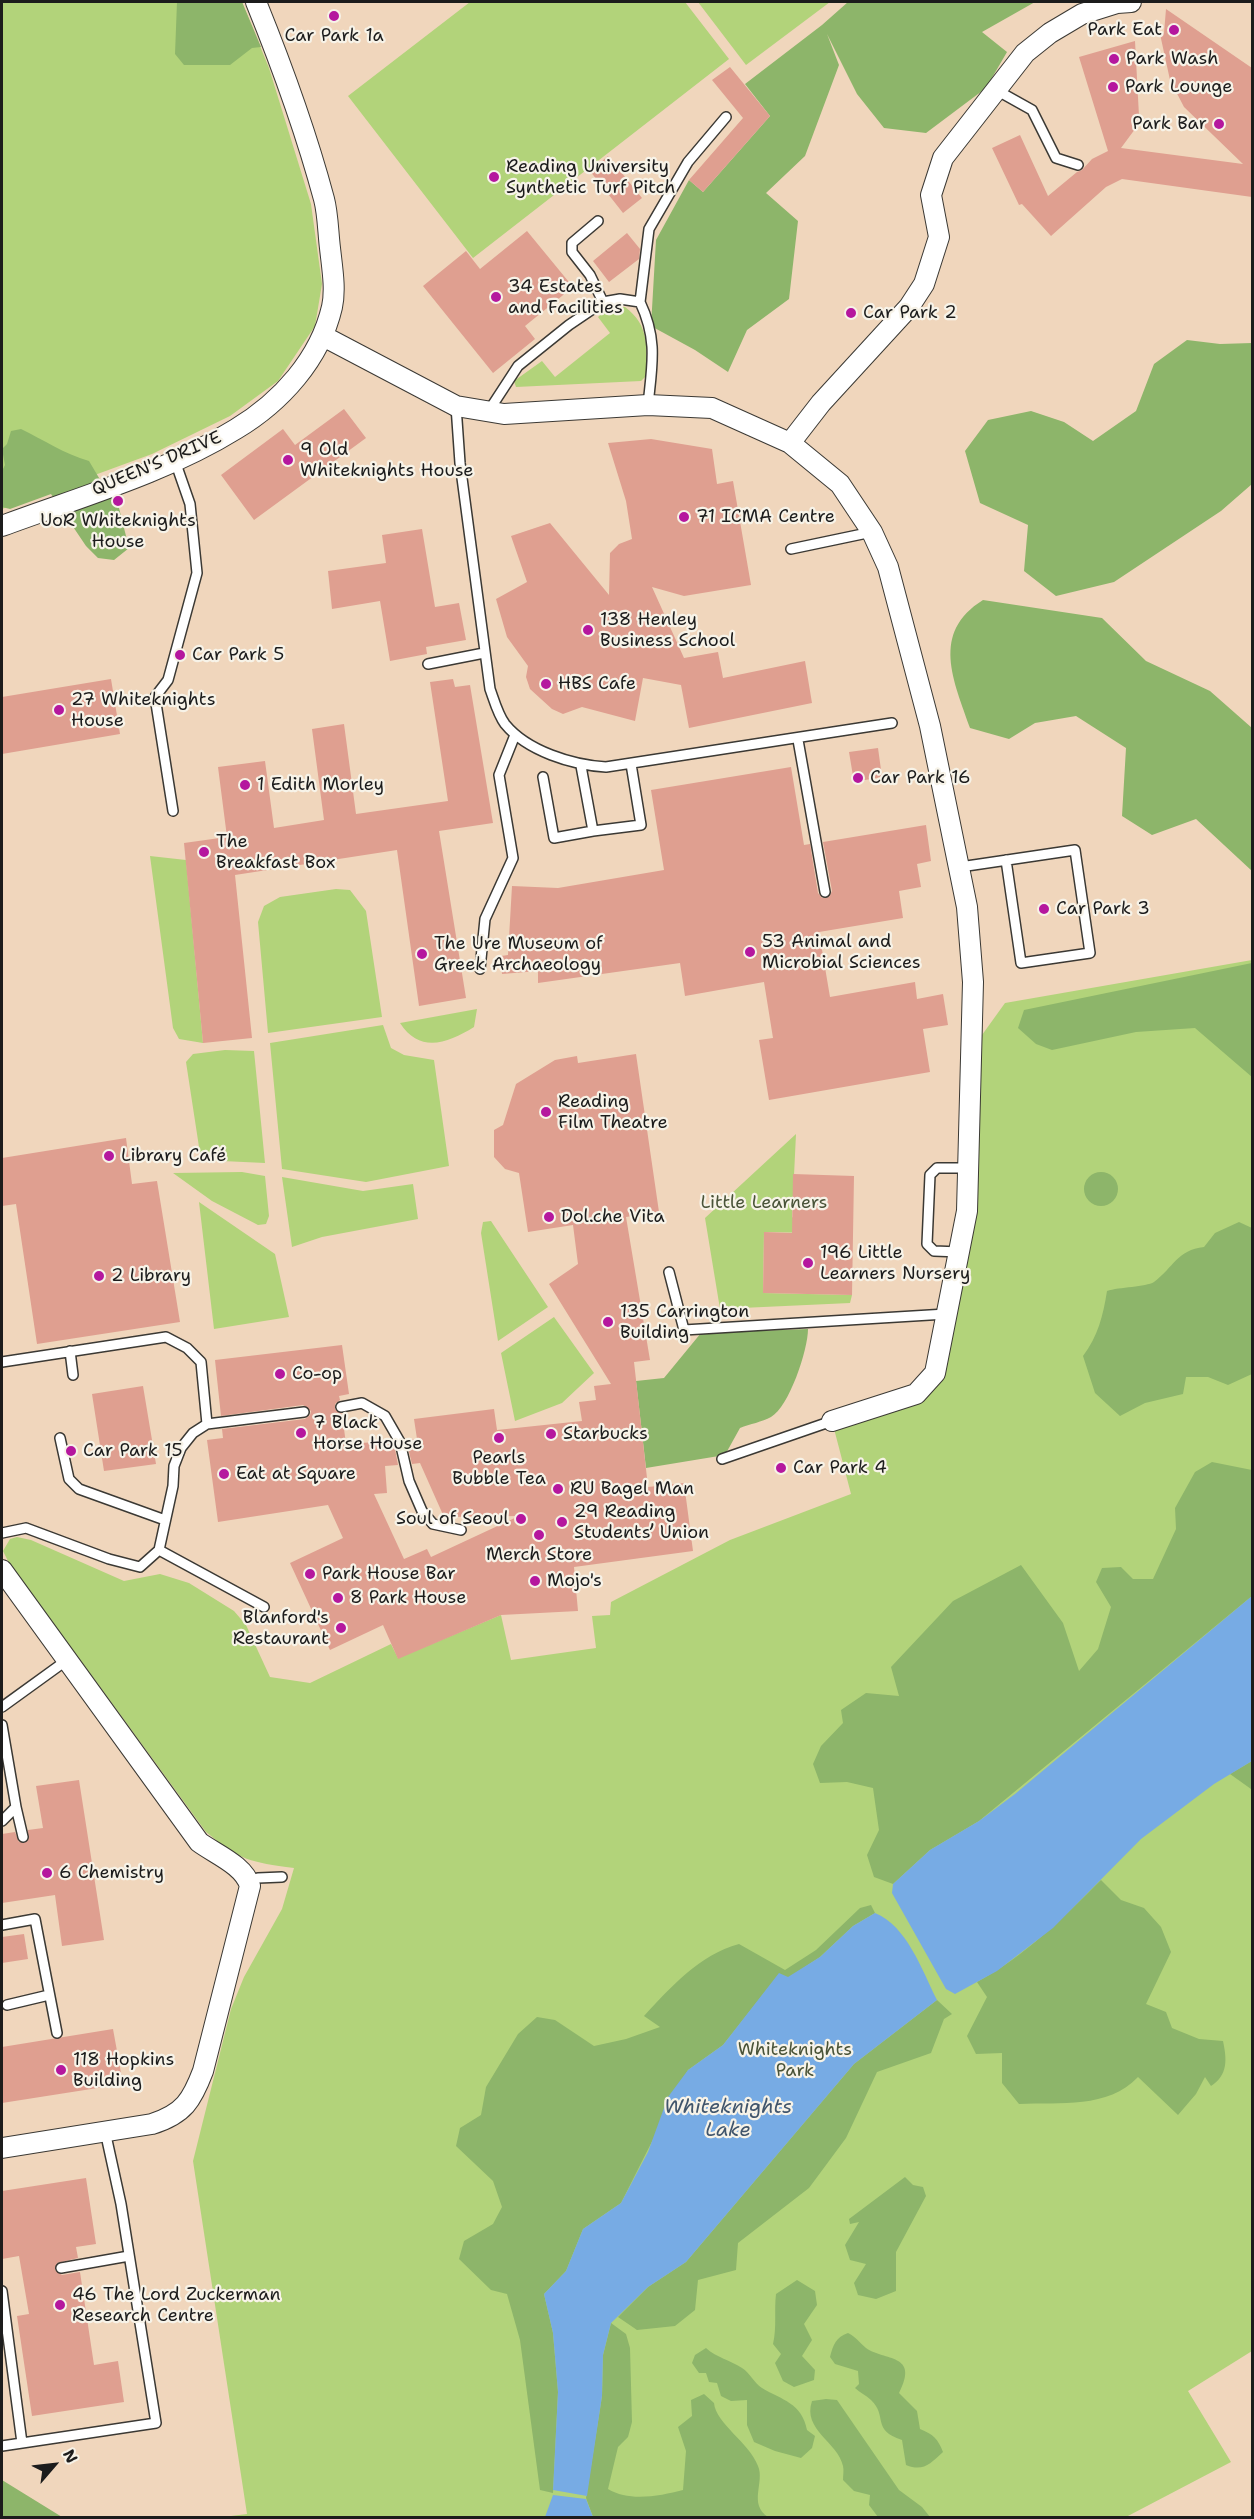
<!DOCTYPE html>
<html>
<head>
<meta charset="utf-8">
<style>
  body { margin:0 }
  #map { position:relative; width:1254px; height:2519px; overflow:hidden; background:#e8e0bc; font-family:"Shantell Sans",sans-serif }
  canvas { display:block }
  .frame { position:absolute; inset:0; border:3px solid #1c1c1c; pointer-events:none }
  .north { position:absolute; left:24px; top:2435px; width:60px; height:60px; -webkit-text-stroke:4px #f7f3e8; paint-order:stroke; rotate:62deg; font-size:16px; font-weight:700; line-height:24px; text-align:center; color:#1c1c1c }
  .north::after { content:''; display:block; margin:auto; width:21px; height:27px; background:#1c1c1c; clip-path:polygon(50% 0,100% 100%,50% 72%,0 100%) }
</style>
</head>
<body>
<div id="map">
<canvas width="1254" height="2519"></canvas>
<div class="frame"></div>
<div class="north">N</div>
</div>
<script>
const context = document.querySelector('canvas').getContext('2d');
context.lineJoin = 'round';
function fillPath(path, color) {
  context.fillStyle = color;
  context.fill(path, 'evenodd');
}
function stroke(path, color, width, dash) {
  context.strokeStyle = color;
  context.lineWidth = width;
  context.lineCap = dash ? 'butt' : 'round';
  context.setLineDash(dash || []);
  context.stroke(path);
}
function drawText(font, color, halo, rows, align = 'center') {
  context.font = font + ' "Shantell Sans",sans-serif';
  context.lineWidth = 4.5;
  context.setLineDash([]);
  context.textBaseline = 'middle';
  context.strokeStyle = halo;
  context.fillStyle = color;
  for (const [text, x, y, turn = 0] of rows) {
    context.save();
    context.translate(x, y);
    context.rotate((+turn || 0) * Math.PI / 180);
    context.textAlign = isNaN(turn) ? turn : align;
    if (halo) context.strokeText(text, 0, 0);
    context.fillText(text, 0, 0);
    context.restore();
  }
}
fillPath(new Path2D(`
  M2 2H1252V2517H2Z`), '#f0d6bc');
fillPath(new Path2D(`
  M2 2H242L269 68 311 204 322 284 315 326 278 381 230 416 152 454 2 509Z
  M470 2H685L729 59 473 258 348 96Z
  M698 2H830L746 65Z
  M625 307C650 326 646 346 647 375L641 381 516 387 514 381 542 361 555 377 610 333 598 317 609 308Z
  M150 856 186 860 203 1043 179 1039 173 1028Z
  M336 889 350 890 366 911 382 1017 268 1033 258 922 264 906 280 897Z
  M1252 960V2351L1188 2391 1231 2462 1126 2517H223L247 2514 193 2161 231 2009 244 1977 282 1909 294 1868C250 1862 241 1861 206 1832L8 1561 3 1551 10 1539 17 1537 31 1540 124 1581 160 1574 189 1583 234 1611 246 1625 270 1677 310 1683 391 1644 398 1658 501 1615 511 1660 596 1648 592 1616 610 1615 611 1602 730 1540 851 1494 832 1421 916 1394 945 1330 971 1094 982 1035 1005 1003Z
  M477 1009 474 1027C448 1043 420 1054 400 1023Z
  M383 1025 391 1048 404 1055 434 1060 449 1166 366 1182 282 1169 270 1043Z
  M225 1050 254 1051 265 1163 201 1160 186 1062 193 1054Z
  M796 1134 792 1217 816 1233 764 1232 763 1293 852 1295 850 1303 720 1309 705 1218Z
  M242 1172 265 1176 269 1216 266 1224 258 1225 212 1201 173 1173Z
  M282 1177 363 1191 413 1184 418 1219 322 1237 292 1247Z
  M199 1202 275 1254 289 1317 214 1329Z
  M491 1221 548 1307 498 1341 481 1233 483 1222Z
  M554 1317 594 1373 562 1403 515 1421 501 1353Z`), '#b2d37a');
fillPath(new Path2D(`
  M177 2H242L261 47 252 48 230 65H184L175 54Z
  M848 2H1035L982 32 1007 52 986 88 926 133 884 128 857 94 827 34 839 65 805 156 766 193 798 221 789 299 747 330 728 372 695 350 651 326 656 240 689 180 703 192 770 116 745 84 822 25Z
  M1187 340 1220 344 1252 343V484L1221 511 1114 582 1056 596 1024 571 1028 525 980 503 965 451 988 420 1031 411 1064 422 1093 441 1136 411 1154 364Z
  M21 429C44 440 64 454 89 461L105 488 117 500 129 548 114 560 98 558 86 546 51 494 10 509 2 507V471L5 465 2 449 7 444 11 431Z
  M983 600 1102 618 1146 661 1210 691 1252 728V871L1196 819 1152 835 1122 816 1126 748 1076 716 1035 723 1009 739 970 728C954 681 930 633 983 600Z
  M1252 963V1077L1195 1028 1136 1032 1052 1050 1036 1044 1018 1028 1024 1010Z
  M1084 1189a17 17 0 1 1 34 0a17 17 0 1 1-34 0Z
  M1239 1222 1252 1228V1374L1228 1385 1208 1377H1186L1183 1394 1145 1403 1120 1416 1095 1393 1083 1356C1098 1336 1103 1316 1107 1291 1119 1287 1146 1287 1154 1282 1174 1267 1177 1250 1204 1247L1215 1233Z
  M808 1329C808 1350 789 1407 771 1417 762 1422 750 1424 740 1428L725 1455 646 1468 636 1381 664 1378 701 1333Z
  M1212 1462 1252 1470V1596L979 1821 930 1850 893 1884 874 1877 867 1855 879 1830 873 1788 847 1782 820 1783 813 1764 821 1746 843 1723 841 1710 866 1693 899 1696 891 1667 953 1601 1021 1565 1063 1623 1079 1671 1098 1649 1111 1607 1096 1582 1102 1568 1121 1567 1133 1579H1153L1176 1529 1175 1508 1195 1472Z
  M1252 1761V1802L1251 1789 1230 1774Z
  M1101 1880 1121 1900 1144 1908 1161 1927 1171 1952 1146 2004 1166 2012 1172 2028 1199 2039 1223 2041C1227 2060 1228 2075 1211 2086L1205 2077 1196 2094 1178 2115 1138 2077C1108 2109 1060 2102 1019 2104L1002 2083V2053L976 2054 967 2036 987 1997 977 1982C1025 1956 1063 1918 1101 1880Z
  M871 1905 875 1913 853 1926 820 1957 788 1978 779 1974 723 2045 688 2070 621 2203 583 2229 566 2271 544 2294 553 2333 558 2392 553 2493 540 2490 520 2340 507 2294 491 2290 459 2259 464 2241 493 2224 502 2207 493 2181 456 2146 460 2128 481 2115 486 2087 518 2034 537 2017 555 2020 594 2046 626 2039 660 2027 644 2016C671 1987 699 1955 739 1944L785 1970 816 1950 860 1908Z
  M937 2000 952 2014 944 2019 931 2053 877 2072 846 2138 809 2188 738 2243 736 2270 698 2280 695 2310 675 2326 637 2330 618 2317 648 2287 686 2262 854 2064Z
  M905 2177 913 2185 923 2187 926 2196 896 2252V2291L876 2299 858 2295 854 2283 866 2264 850 2260 845 2245 859 2222 850 2224 849 2219Z
  M797 2280 815 2291 817 2305 804 2324 812 2340 802 2356 815 2370 814 2380 794 2387 783 2381 775 2363 781 2354 773 2344C777 2327 774 2311 776 2294Z
  M611 2323 626 2334 630 2348 632 2422 628 2437 618 2447 608 2489C629 2502 660 2496 683 2490L686 2451 678 2427 692 2416 691 2400 704 2394 714 2403C716 2424 749 2442 758 2466 765 2482 748 2504 768 2517H593L586 2498 602 2396 603 2355Z
  M848 2333C856 2337 859 2342 866 2348 884 2361 920 2353 899 2393L917 2411 920 2429C933 2434 938 2439 943 2452 930 2464 923 2472 906 2465L902 2440C871 2430 888 2416 871 2400 866 2395 860 2393 855 2388L859 2384 858 2371 835 2364 830 2357C833 2345 836 2337 848 2333Z
  M706 2348C717 2358 730 2360 742 2368 750 2373 754 2383 762 2388 782 2400 802 2403 807 2430L815 2436 812 2448 801 2458 775 2451 754 2442 747 2425V2400L731 2401 721 2396 717 2383 709 2382 706 2373H699L692 2363 695 2355Z
  M826 2399 837 2400 899 2490 922 2507 930 2517H878L869 2505 870 2495 854 2491 843 2480C843 2475 844 2470 843 2466 838 2442 802 2430 812 2401Z
  M2 2480 62 2517H2Z`), '#8db56a');
fillPath(new Path2D(`
  M1252 1596V1761L1214 1784 1141 1839 1053 1928 997 1971 955 1994 946 1989 892 1893 893 1884 930 1850 979 1821 1015 1794Z
  M875 1913C907 1926 922 1970 937 2000L854 2064 686 2262 648 2287 611 2323 603 2355 602 2396 587 2496 553 2490 558 2392 553 2333 544 2294 566 2271 583 2229 621 2203 648 2152 668 2097 688 2070 723 2045 779 1973 788 1977 820 1957 853 1926Z
  M553 2495 586 2499 593 2517H545Z`), '#77abe4');
fillPath(new Path2D(`
  M1166 9 1252 68V197L1122 179 1106 187 1051 236 1022 204 1019 205 992 148 1020 135 1048 196 1077 172 1082 170 1092 159 1108 151 1079 57 1135 41 1139 116 1138 125 1121 148 1243 164 1184 107 1170 80 1160 34 1164 33Z
  M730 67 770 116 703 192 689 180 743 118 712 80Z
  M608 156 642 198 623 213 590 171Z
  M527 231 573 287 525 326 535 339 493 373 423 286 466 251 480 269Z
  M627 233 640 249 639 259 609 282 593 261Z
  M344 409 366 438 254 520 221 475 283 429 295 445Z
  M651 439 712 449 717 484 733 481 751 585 684 596 652 587 684 658 718 652 723 678 805 661 812 703 689 728 681 685 643 678 635 721 582 707 563 714 552 709 530 689 526 677 528 666 507 637 496 599 527 582 511 536 550 523 609 595 610 553 619 544 632 539 626 501 608 443Z
  M422 529 435 607 459 603 466 640 426 647 427 654 390 661 380 601 332 609 328 571 386 563 382 535Z
  M111 679 120 734 2 754V697Z
  M453 679 455 687 470 685 493 823 439 831 466 998 419 1006 397 850 235 875 252 1038 203 1043 184 843 227 837 218 767 265 761 274 828 324 820 312 729 344 724 356 814 448 801 430 682Z
  M878 748 882 777 854 782 849 752Z
  M791 767 804 845 810 844 818 893 822 898 829 897 832 891 823 842 926 825 931 861 917 864 921 887 899 891 903 918 819 932 830 997 915 982 917 999 943 994 948 1025 923 1029 930 1072 769 1100 759 1040 773 1038 764 982 685 996 680 963 538 983V971L502 974 501 956 508 955 512 886 558 888 664 870 651 790Z
  M636 1054 659 1212 626 1217 650 1360 634 1362 648 1487 684 1483 693 1551 574 1567 578 1611 501 1615 398 1659 383 1625 330 1650 290 1563 343 1538 328 1505 218 1522 207 1440 223 1438 222 1429 305 1419 310 1415 311 1411 303 1405 221 1416 215 1360 342 1345 349 1394 339 1396 340 1400 335 1404V1409L342 1414 346 1444 391 1441 394 1444 398 1465 385 1466 387 1493 374 1494 404 1559 427 1549 431 1557 519 1516 444 1517 420 1463 412 1464 406 1440 417 1439 414 1419 494 1409 497 1430 582 1421 579 1402 596 1400 594 1386 611 1384 549 1284 578 1264 573 1225 528 1232 519 1173 505 1169 494 1157V1130L503 1125 516 1084 555 1060 577 1056 578 1063Z
  M126 1138 132 1184 157 1181 180 1322 37 1344 16 1204 2 1206V1158Z
  M793 1174 854 1176 852 1295 763 1293 764 1232 792 1233Z
  M143 1386 156 1464 104 1471 92 1394Z
  M79 1780 104 1940 62 1946 55 1895 2 1903V1834L15 1832 19 1842H27L28 1830 43 1828 36 1786Z
  M24 1934 28 1959 2 1963V1937Z
  M113 2029 123 2084 2 2103V2047Z
  M86 2178 96 2244 76 2247 78 2258 57 2263 55 2270 62 2275 80 2272 94 2365 118 2361 124 2402 32 2416 17 2316 29 2314 19 2256 2 2259V2191Z`), '#df9f90');
const service = new Path2D(`
  M998 91 1032 110 1056 158 1078 165
  M598 221 572 243V252L590 275 603 302
  M640 302 649 229 688 162 726 117
  M456 406 460 463 490 689C494 700 498 715 505 724 527 751 572 765 606 767L892 723
  M488 412 518 366 569 325 603 302 620 299 640 302C658 340 652 365 648 405
  M791 549 872 532
  M428 664 484 653
  M798 740 825 892
  M581 766 593 831 641 825 631 764
  M543 777 554 838 593 831
  M173 811 155 697 168 680 197 573 190 504 175 461
  M960 867 1075 850 1090 953 1021 963 1006 860
  M480 969 485 919 513 858 499 775 515 735
  M960 1252 934 1251 927 1244 930 1175 937 1168H969
  M669 1272 684 1330 946 1314
  M70 1351 73 1375
  M2 1362 166 1337 187 1348 201 1362 207 1424
  M341 1407 362 1403 385 1416 400 1442 409 1481 422 1511 433 1524 461 1530
  M60 1438 69 1479 79 1489 165 1520
  M722 1459 832 1421
  M2 1533 26 1528 109 1559 140 1567 159 1550 264 1607
  M159 1550 173 1486 174 1466 181 1448 193 1433 207 1424 304 1412
  M2 1707 67 1660
  M2 1725 16 1807 2 1821
  M16 1807 23 1837
  M249 1881 258 1878 282 1877
  M2 1925 35 1919 57 2033
  M7 2005 49 1995
  M61 2268 129 2256
  M2 2291 22 2443
  M2 2446 156 2423 121 2204 105 2131`);
const minor = new Path2D(`
  M323 336 456 406 504 414 648 405 712 408 790 443 840 484 872 532 888 567 930 726 967 907 973 982 967 1211 935 1373 916 1394 832 1421
  M790 443 821 403 909 307 924 284 939 237 931 195 943 158 1025 53 1050 33 1082 14 1117 3 1131 2
  M2 526C80 497 165 473 236 429 281 402 320 359 332 307 336 289 332 267 330 248 328 232 328 214 324 199 306 132 282 66 256 2
  M2 1570 199 1842C215 1854 244 1865 250 1886L203 2071C192 2100 184 2114 152 2124L2 2148`);
stroke(service, '#3b3934', 12);
stroke(minor, '#3b3934', 22);
stroke(service, '#fff', 9);
stroke(minor, '#fff', 20);
for (const [x, y, r, color] of [
  [334,16,6,"#b5179e"],
  [1174,30,6,"#b5179e"],
  [1114,59,6,"#b5179e"],
  [1113,87,6,"#b5179e"],
  [1219,124,6,"#b5179e"],
  [494,177,6,"#b5179e"],
  [496,297,6,"#b5179e"],
  [851,313,6,"#b5179e"],
  [288,460,6,"#b5179e"],
  [118,501,6,"#b5179e"],
  [684,517,6,"#b5179e"],
  [588,630,6,"#b5179e"],
  [180,655,6,"#b5179e"],
  [546,684,6,"#b5179e"],
  [59,710,6,"#b5179e"],
  [858,778,6,"#b5179e"],
  [245,785,6,"#b5179e"],
  [204,852,6,"#b5179e"],
  [1044,909,6,"#b5179e"],
  [750,952,6,"#b5179e"],
  [422,954,6,"#b5179e"],
  [546,1112,6,"#b5179e"],
  [109,1156,6,"#b5179e"],
  [549,1217,6,"#b5179e"],
  [808,1263,6,"#b5179e"],
  [99,1276,6,"#b5179e"],
  [608,1322,6,"#b5179e"],
  [280,1374,6,"#b5179e"],
  [301,1433,6,"#b5179e"],
  [551,1434,6,"#b5179e"],
  [499,1438,6,"#b5179e"],
  [71,1451,6,"#b5179e"],
  [781,1468,6,"#b5179e"],
  [224,1474,6,"#b5179e"],
  [558,1489,6,"#b5179e"],
  [521,1519,6,"#b5179e"],
  [562,1522,6,"#b5179e"],
  [539,1535,6,"#b5179e"],
  [310,1574,6,"#b5179e"],
  [535,1581,6,"#b5179e"],
  [338,1598,6,"#b5179e"],
  [341,1628,6,"#b5179e"],
  [47,1873,6,"#b5179e"],
  [61,2070,6,"#b5179e"],
  [60,2305,6,"#b5179e"]
]) {
  const dot = new Path2D();
  dot.arc(x, y, r, 0, 2 * Math.PI);
  context.fillStyle = color;
  context.fill(dot);
  stroke(dot, '#f7f3e8', 2);
}
drawText('18px', '#1c1c1c', '#f7f3e8', [
  ["Park Eat",1162,30,"right"],
  ["Car Park 1a",334,36,"center"],
  ["Park Wash",1126,59],
  ["Park Lounge",1125,87],
  ["Park Bar",1207,124,"right"],
  ["Reading University",506,167],
  ["Synthetic Turf Pitch",506,188],
  ["34 Estates",508,287],
  ["and Facilities",508,308],
  ["Car Park 2",863,313],
  ["9 Old",300,450],
  ["Whiteknights House",300,471],
  ["71 ICMA Centre",696,517],
  ["UoR Whiteknights",118,521,"center"],
  ["House",118,542,"center"],
  ["138 Henley",600,620],
  ["Business School",600,641],
  ["Car Park 5",192,655],
  ["HBS Cafe",558,684],
  ["27 Whiteknights",71,700],
  ["House",71,721],
  ["Car Park 16",870,778],
  ["1 Edith Morley",257,785],
  ["The",216,842],
  ["Breakfast Box",216,863],
  ["Car Park 3",1056,909],
  ["53 Animal and",762,942],
  ["Microbial Sciences",762,963],
  ["The Ure Museum of",434,944],
  ["Greek Archaeology",434,965],
  ["Reading",558,1102],
  ["Film Theatre",558,1123],
  ["Library Café",121,1156],
  ["Dol.che Vita",561,1217],
  ["196 Little",820,1253],
  ["Learners Nursery",820,1274],
  ["2 Library",111,1276],
  ["135 Carrington",620,1312],
  ["Building",620,1333],
  ["Co-op",292,1374],
  ["7 Black",313,1423],
  ["Horse House",313,1444],
  ["Starbucks",563,1434],
  ["Car Park 15",83,1451],
  ["Pearls",499,1458,"center"],
  ["Bubble Tea",499,1479,"center"],
  ["Car Park 4",793,1468],
  ["Eat at Square",236,1474],
  ["RU Bagel Man",570,1489],
  ["29 Reading",574,1512],
  ["Students’ Union",574,1533],
  ["Soul of Seoul",509,1519,"right"],
  ["Merch Store",539,1555,"center"],
  ["Park House Bar",322,1574],
  ["Mojo's",547,1581],
  ["8 Park House",350,1598],
  ["Blanford's",329,1618,"right"],
  ["Restaurant",329,1639,"right"],
  ["6 Chemistry",59,1873],
  ["118 Hopkins",73,2060],
  ["Building",73,2081],
  ["46 The Lord Zuckerman",72,2295],
  ["Research Centre",72,2316]
], 'left');
drawText('18px', '#1c1c1c', '#f7f3e8', [
  ["QUEEN'S DRIVE",157,464,-23]
]);
drawText('18px', '#495338', '#f7f3e8', [
  ["Little Learners",764,1203],
  ["Whiteknights",795,2050],
  ["Park",795,2071]
]);
drawText('italic 20px', '#40556c', '#f7f3e8', [
  ["Whiteknights",728,2108],
  ["Lake",728,2131]
]);
</script>
</body>
</html>
